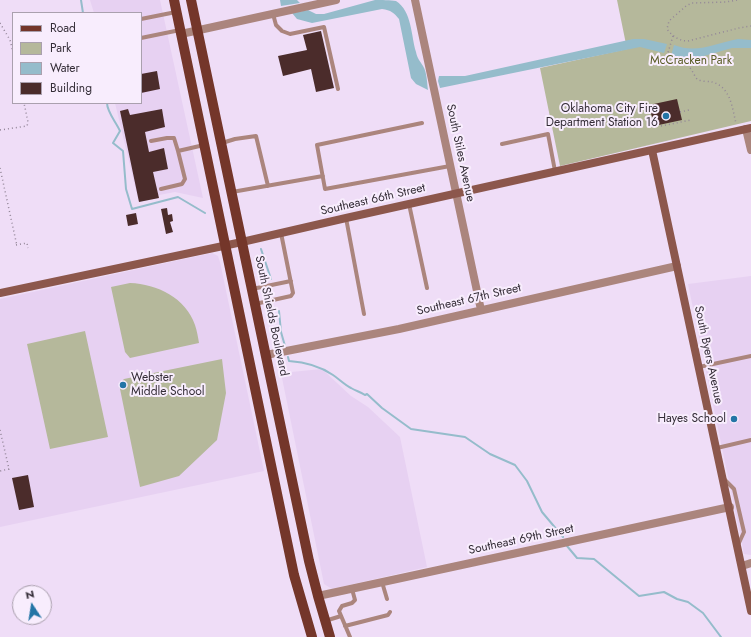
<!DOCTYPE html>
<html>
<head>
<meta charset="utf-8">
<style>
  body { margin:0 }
  #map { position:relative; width:751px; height:637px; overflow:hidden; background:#efddf7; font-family:Jost,sans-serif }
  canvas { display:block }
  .legend { position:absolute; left:12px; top:12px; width:130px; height:92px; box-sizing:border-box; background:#f8edfd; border:1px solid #aaa0ae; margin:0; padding:5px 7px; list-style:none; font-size:12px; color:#342d37 }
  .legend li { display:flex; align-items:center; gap:8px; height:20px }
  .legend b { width:20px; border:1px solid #aaa0ae }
  .north { position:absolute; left:12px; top:585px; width:40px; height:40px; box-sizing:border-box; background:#f8edfd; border:1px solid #aaa0ae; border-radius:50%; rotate:348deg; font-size:11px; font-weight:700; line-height:16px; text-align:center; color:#342d37 }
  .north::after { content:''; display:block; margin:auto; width:14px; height:18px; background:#2375a6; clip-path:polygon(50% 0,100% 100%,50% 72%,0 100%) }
</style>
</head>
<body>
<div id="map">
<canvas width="751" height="637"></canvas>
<ul class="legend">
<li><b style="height:5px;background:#74362a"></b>Road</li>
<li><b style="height:11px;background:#b5b89b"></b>Park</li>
<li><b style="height:11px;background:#95bccb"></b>Water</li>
<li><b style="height:11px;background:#4b2c2b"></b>Building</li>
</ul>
<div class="north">N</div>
</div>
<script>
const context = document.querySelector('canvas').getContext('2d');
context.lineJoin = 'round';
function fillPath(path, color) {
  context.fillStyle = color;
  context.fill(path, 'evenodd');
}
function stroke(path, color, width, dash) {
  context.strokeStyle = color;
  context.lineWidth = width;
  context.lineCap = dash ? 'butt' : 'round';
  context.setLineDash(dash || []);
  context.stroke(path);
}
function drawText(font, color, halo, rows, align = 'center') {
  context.font = font + ' Jost,sans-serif';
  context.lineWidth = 4;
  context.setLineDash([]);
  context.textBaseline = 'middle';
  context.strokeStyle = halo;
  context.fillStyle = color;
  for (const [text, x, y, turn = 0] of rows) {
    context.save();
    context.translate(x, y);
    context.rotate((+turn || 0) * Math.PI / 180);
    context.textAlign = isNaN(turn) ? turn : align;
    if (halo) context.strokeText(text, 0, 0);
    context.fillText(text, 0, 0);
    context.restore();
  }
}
fillPath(new Path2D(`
  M90 0H160L203 198 175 192 138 199 115 103H141V13H94Z
  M212 253 218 256 220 262 264 471 0 527V299Z
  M751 276V555L744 554 688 284Z
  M322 369 351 396 368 407 400 437 427 567 332 589 324 584 281 373Z`), '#e7d1f2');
fillPath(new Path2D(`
  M617 0H751V121L560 166 540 68 627 49Z
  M130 283C157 284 186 298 195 325 197 331 198 337 199 343L130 358 125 352 111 287Z
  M85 331 108 437 50 449 27 344Z
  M222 359 226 393 217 440 179 476 140 487 119 384 124 379Z`), '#b5b89b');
fillPath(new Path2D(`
  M280 0H297L300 3 281 6Z
  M375 0C381 0 391 0 396 1 412 11 411 36 416 52 417 58 420 61 423 66 427 72 427 83 428 90L416 84 411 78 399 19C394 13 391 10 382 9L312 23 297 19 292 13 308 10 316 14H324Z
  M633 39H644L667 44 664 53 640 47 440 88 438 81 439 76H465Z
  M738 39 751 40V48H732L697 58 671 56 674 45C697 54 716 43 738 39Z`), '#95bccb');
stroke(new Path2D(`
  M81 0 83 13
  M107 103C107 112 116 122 120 131L113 143 123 151 126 189 132 209 178 197 205 213
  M261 249 271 279
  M279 311 281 332 285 346
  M288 357 289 361C304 362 320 366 333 375 339 379 345 385 351 388 356 391 361 392 365 395L367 394 382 408 411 429 465 437 490 454 515 465 527 481 542 512 563 537
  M567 546 577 558 594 559 639 596 664 592 677 599 688 602 703 613 721 637`), '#95bccb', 2);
fillPath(new Path2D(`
  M321 31 334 88 316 92 311 69 283 76 278 56 307 50 303 35Z
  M157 71 160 89 141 93V74Z
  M677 99 682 120 654 126 649 105Z
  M128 109 130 115 162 109 165 127 145 132 149 152 164 148 168 169 153 172 159 198 139 202 120 111Z
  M167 208 168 215 172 214 173 221 170 222 173 232 166 234 161 209Z
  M136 213 138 224 128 226 126 215Z
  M28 475 34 507 19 510 12 478Z`), '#4b2c2b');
stroke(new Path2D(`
  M737 0 726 2 692 3 686 6 669 21 667 29C672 36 679 41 688 41L739 28 751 26
  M0 23 10 40 13 52
  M673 36 667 56C671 64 679 60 686 64 692 68 693 74 697 79 701 82 708 81 712 82 731 87 732 108 736 123
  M680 112 689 110
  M661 126 691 120
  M0 130 27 126 28 122 24 103
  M0 168 17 246
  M16 245 27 243 28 248
  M0 430 9 469 0 471`), '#938698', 1.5, [1, 3]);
stroke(new Path2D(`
  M273 14 276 25 282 31 290 34 324 27 338 89
  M141 19 176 12
  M141 38 180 30
  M422 123 317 145 325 189 450 166
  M151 141 167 138H174L178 151
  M222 143 235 139 256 136 268 186
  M502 144 548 134 555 171
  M161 189 182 184 185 179 178 151 204 145
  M232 192 323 176
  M409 204 427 288
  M346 218 364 314
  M252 289 291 281
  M255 304 291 296 293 293 281 233
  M699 367 751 356
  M717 448 751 440
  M724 479 734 489 744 532 738 545
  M382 582 387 599
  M325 621 341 616
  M345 626 388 615 390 612
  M350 637 339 611 342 606 352 603 355 600 352 589`), '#ab857d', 4);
stroke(new Path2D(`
  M415 0 481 310
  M181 34 336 0
  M746 129 751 150
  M266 355 399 329 677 266
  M742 566 751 563
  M318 596 730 507`), '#ab857d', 8);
stroke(new Path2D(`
  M652 150 751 611
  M0 293 242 242 346 218 751 128`), '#8c574c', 8);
stroke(new Path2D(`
  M174 0 294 575 312 637
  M191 0 309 561 318 596 330 637`), '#74362a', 10);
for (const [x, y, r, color] of [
  [666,116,4,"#2375a6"],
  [123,385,4,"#2375a6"],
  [734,419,4,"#2375a6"]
]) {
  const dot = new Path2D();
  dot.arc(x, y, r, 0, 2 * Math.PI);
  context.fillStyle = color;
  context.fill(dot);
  stroke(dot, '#f8edfd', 1.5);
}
drawText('12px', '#585b24', '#f8edfd', [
  ["McCracken Park",691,61]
]);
drawText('12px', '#342d37', '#f8edfd', [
  ["Oklahoma City Fire",658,109],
  ["Department Station 16",658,123],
  ["Webster",131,378,"left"],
  ["Middle School",131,392,"left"],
  ["Hayes School",726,419]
], 'right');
drawText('12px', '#342d37', '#f8edfd', [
  ["South Stiles Avenue",460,153,78],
  ["Southeast 66th Street",373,200,-13],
  ["Southeast 67th Street",469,300,-13],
  ["South Shields Boulevard",271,316,78],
  ["South Byers Avenue",708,355,78],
  ["Southeast 69th Street",521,540,-12]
]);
</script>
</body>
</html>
